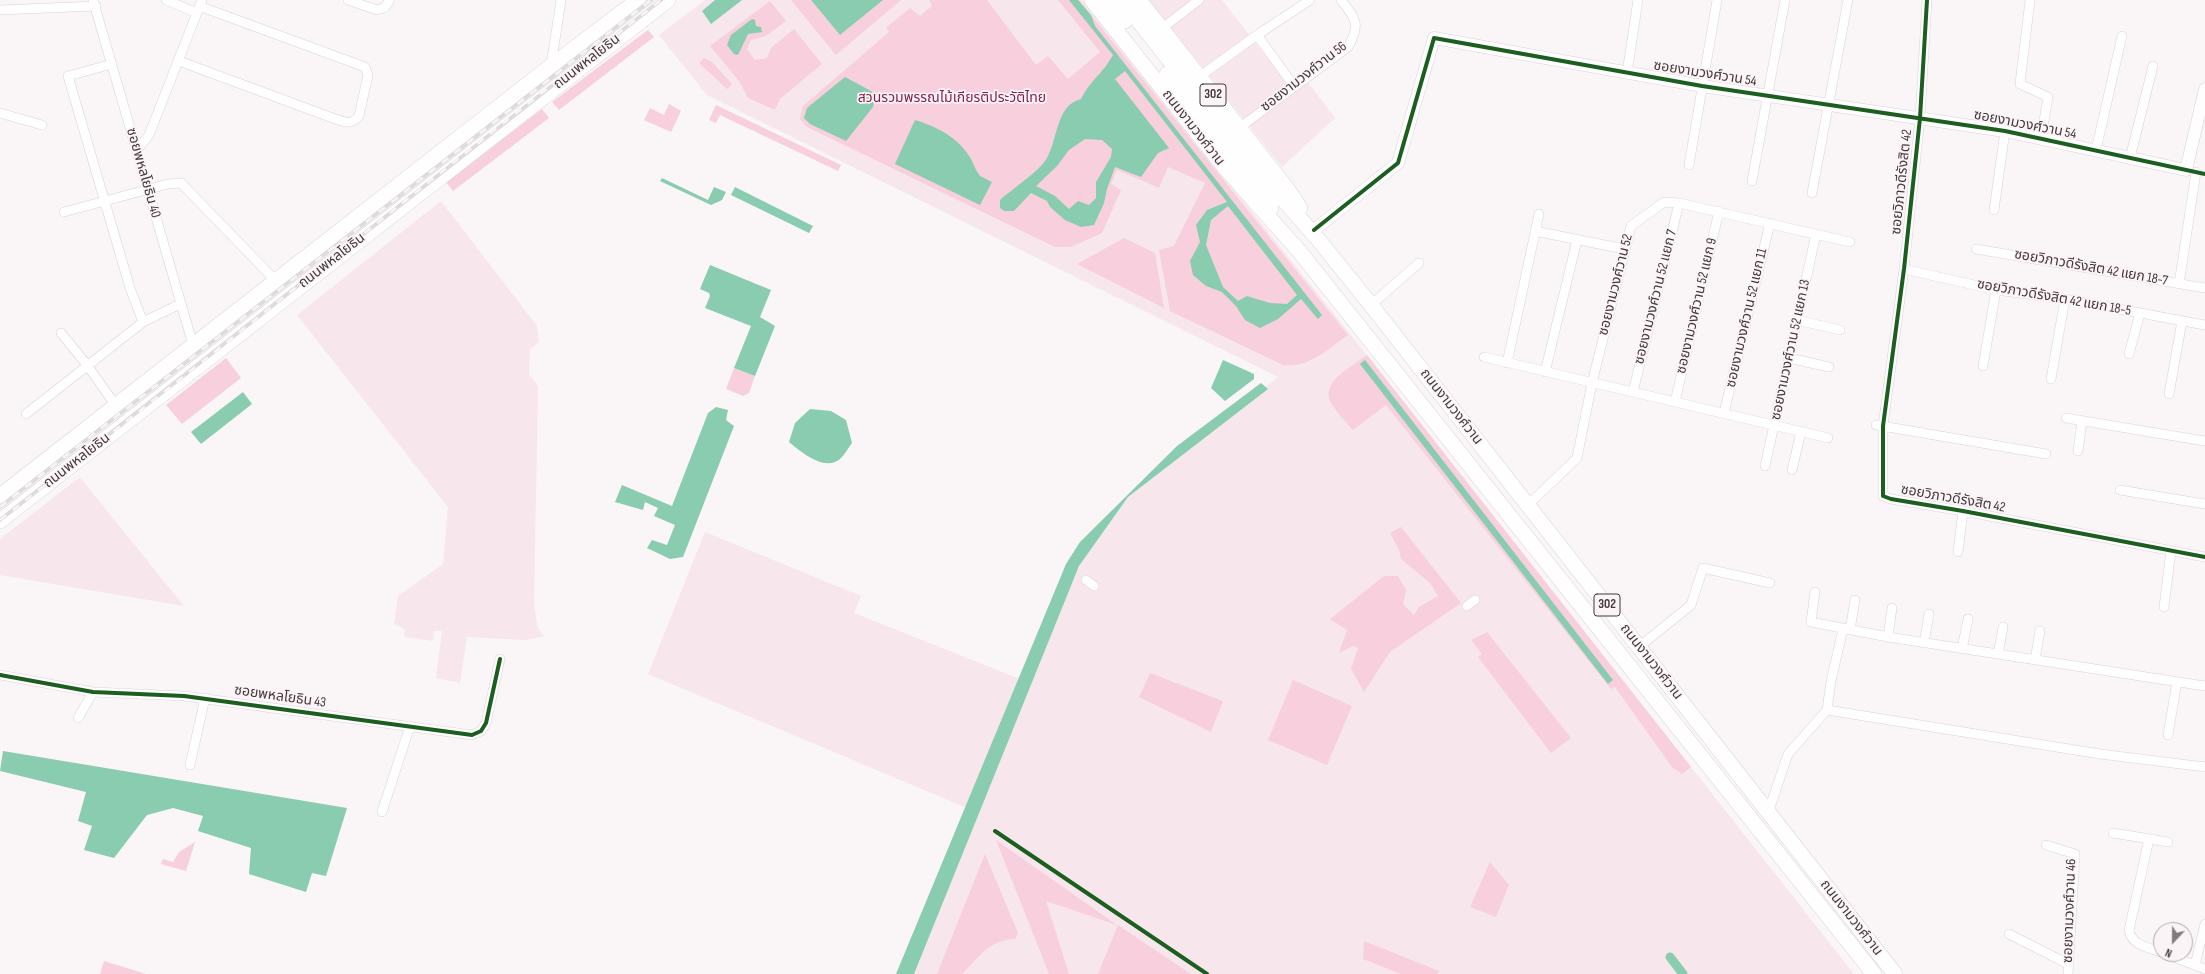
<!DOCTYPE html>
<html>
<head>
<meta charset="utf-8">
<style>
  body { margin:0 }
  #map { position:relative; width:2205px; height:974px; overflow:hidden; background:#faf5f7; font-family:"Sofia Sans Condensed",sans-serif }
  canvas { display:block }
  .north { position:absolute; left:2153px; top:922px; width:40px; height:40px; box-sizing:border-box; background:#fbf4f6; border:1px solid #b2a8ab; border-radius:50%; rotate:202deg; font-size:11px; font-weight:700; line-height:16px; text-align:center; color:#44373b }
  .north::after { content:''; display:block; margin:auto; width:14px; height:18px; background:#847a7d; clip-path:polygon(50% 0,100% 100%,50% 72%,0 100%) }
</style>
</head>
<body>
<div id="map">
<canvas width="2205" height="974"></canvas>
<div class="north">N</div>
</div>
<script>
const context = document.querySelector('canvas').getContext('2d');
context.lineJoin = 'round';
function fillPath(path, color) {
  context.fillStyle = color;
  context.fill(path, 'evenodd');
}
function stroke(path, color, width, dash) {
  context.strokeStyle = color;
  context.lineWidth = width;
  context.lineCap = dash ? 'butt' : 'round';
  context.setLineDash(dash || []);
  context.stroke(path);
}
function drawText(font, color, halo, rows, align = 'center') {
  context.font = font + ' "Sofia Sans Condensed","Noto Sans Thai",sans-serif';
  context.lineWidth = 3.5;
  context.setLineDash([]);
  context.textBaseline = 'middle';
  context.strokeStyle = halo;
  context.fillStyle = color;
  for (const [text, x, y, turn = 0] of rows) {
    context.save();
    context.translate(x, y);
    context.rotate((+turn || 0) * Math.PI / 180);
    context.textAlign = isNaN(turn) ? turn : align;
    if (halo) context.strokeText(text, 0, 0);
    context.fillText(text, 0, 0);
    context.restore();
  }
}
fillPath(new Path2D(`
  M705 0H1082L1351 335 1854 974H914L979 813 648 674 705 532 861 596 854 613 1030 683 1079 566 1128 497 1278 377 707 95 659 35Z
  M1149 0H1222L1293 91 1307 81 1335 118 1282 167Z
  M441 201 537 326 539 342 530 349 529 375 538 386 534 603 537 625 541 633 545 636 526 640 467 637 460 683 436 678 442 631H434L433 641 404 637 405 629 394 624 398 596 443 564 448 507 297 315Z
  M80 477 86 485 184 606 0 575V539Z`), '#f7e7ec');
fillPath(new Path2D(`
  M791 0H811L840 35 883 0H901L836 55Z
  M929 0H987L1036 65 1048 56 1068 79 1100 52 1058 0H1079L1348 335C1328 349 1309 368 1283 365L1170 311 1159 250 1174 246 1205 183 1168 167 1159 188 1117 170 1111 184 1121 190 1102 233 1071 247H1055L807 127 800 119 803 106 889 32 886 28 910 8 920 16 932 6Z
  M770 1 786 21 766 36 751 40 747 49 755 60 767 58 771 48 794 29 822 64 780 99 775 110 748 98 739 81 710 46Z
  M648 30 654 37 559 110 552 102Z
  M704 58 712 62 732 84 727 89 699 63Z
  M669 104 681 111 671 132 644 120 650 108 664 115Z
  M716 105 841 165 838 171 720 115 716 123 709 120Z
  M542 109 549 118 453 191 446 182Z
  M1124 238 1155 253 1164 308 1077 264Z
  M1367 355 1691 767 1682 774 1672 767 1615 687 1611 689 1386 405 1353 430C1346 422 1337 413 1331 403 1319 382 1353 366 1367 355Z
  M226 358 241 378 182 424 166 405Z
  M734 368 755 376 749 393 743 396 726 389Z
  M1401 527 1461 603 1390 652 1364 692 1351 669 1358 648 1353 646 1339 653 1347 630 1330 619 1384 576H1398L1406 590 1403 604 1414 615 1419 607 1438 596 1430 583 1401 559 1399 550 1390 533Z
  M1487 632 1571 738 1551 753 1478 657 1482 654 1471 640Z
  M1150 673 1223 701 1211 732 1139 697Z
  M1293 680 1352 706 1327 765 1268 740Z
  M996 840 1117 925 1046 901 1069 974H1049Z
  M195 842 186 871 161 864 163 859 173 862 179 852Z
  M985 854 1018 933 1015 939C988 940 980 957 962 974H937Z
  M1490 862 1509 885 1496 917 1470 907Z
  M1118 925 1191 974H1098Z
  M1364 941 1439 971 1437 974H1401L1363 959Z
  M104 961 146 974H100Z`), '#f7cfdd');
fillPath(new Path2D(`
  M715 0H742L711 24 702 11Z
  M811 0H883L840 35Z
  M1069 0H1078L1091 15 1095 26 1322 315 1318 319 1301 299 1278 319 1260 328 1245 320 1236 306 1222 292 1206 286 1193 275 1190 261 1200 242 1196 225 1207 210 1227 202 1125 71 1115 79 1169 148 1158 153 1141 177 1115 167 1107 189 1104 203 1094 225 1081 227 1065 220 1050 207 1047 201 1031 193 1014 211H1004L1000 208V200C1012 189 1040 171 1047 158 1058 139 1056 105 1081 99 1089 82 1104 72 1113 55ZM1085 139 1102 140 1112 149 1111 157 1096 182V198L1089 205 1078 201 1069 209 1055 196 1036 186 1057 166 1069 150ZM1228 206 1297 295 1287 304 1270 303 1247 296 1238 301 1223 287 1206 245 1211 220Z
  M752 19 755 20 756 26 761 27 762 32 748 34 738 55 734 54 727 45 731 35Z
  M845 77 871 91 875 97 873 107 846 141 810 124 804 118 807 108Z
  M915 120C938 127 959 138 971 159 974 165 976 171 980 176L992 182 980 205 895 164Z
  M662 178 708 200 714 187 726 192 722 200 711 205 660 181Z
  M735 187 813 226 809 233 731 195Z
  M710 265 771 290 760 317 775 326 755 376 734 368 751 326 705 308 710 296 709 293 700 289Z
  M1223 360 1254 374V379L1225 401 1211 388Z
  M1365 360 1613 680 1608 684 1360 364Z
  M1261 383 1268 389 1128 497 1079 566 914 974H896L1066 564 1080 542 1177 446Z
  M243 392 252 404 201 444 191 432Z
  M716 407 728 410 726 420 734 426 683 557 670 559 647 548 652 540 667 545 675 525 654 516 658 508 645 502 643 510 615 502 622 485 672 506 708 413Z
  M810 409 831 411 846 420 852 443C848 448 845 454 841 458 826 473 801 452 789 442L795 423Z
  M3 751 347 808 326 876 312 873 306 892 249 874 251 848 198 831 203 816 173 808 147 815 114 858 84 850 92 826 78 821 86 792 0 771Z`), '#89ccb0');
stroke(new Path2D(`
  M1670 957 1683 974`), '#89ccb0', 9);
const minor = new Path2D(`
  M93 0 193 345
  M166 0 197 13
  M348 0 377 10 384 8 390 0
  M1927 0 1920 118 1904 269 1883 426V496L1891 499 1963 511 2205 557
  M2030 0 2020 84 2048 97 2041 138
  M0 10 96 6
  M1161 29 1199 0
  M1257 35 1294 86
  M179 61 338 120C348 123 352 124 359 116L368 75 365 67 199 6
  M551 66 561 0
  M1627 73 1638 0
  M1199 77 1257 35 1310 0
  M0 113 42 125
  M1239 128 1348 47C1361 24 1356 19 1341 0
  M137 150 149 135 202 0
  M2096 150 2122 36
  M2130 158 2153 66
  M1689 165 1717 0
  M1752 181 1785 0
  M1812 193 1848 0
  M1994 210 2005 131
  M64 212 168 184 181 183 276 281
  M1535 231 1624 249
  M1976 249 2205 288
  M1904 269 1996 290 2065 299 2205 325
  M2179 284 2196 172
  M1371 305 1419 263
  M1797 320 1840 330
  M143 322 180 304
  M61 333 87 365 116 406
  M2129 354 2140 313
  M1484 357 1828 438
  M1789 358 1829 367
  M1507 363 1539 214
  M1983 366 1996 290
  M1545 372 1577 240
  M2051 379 2065 299
  M1633 392 1679 203
  M2169 394 2182 321
  M1675 402 1719 211
  M1724 413 1770 223
  M26 414 143 322 130 288 68 76 112 64
  M2066 418 2205 441
  M1876 425 2046 454
  M2078 451 2082 421
  M1765 466 1816 234
  M1792 470 1801 432
  M2120 490 2205 504
  M1528 505 1577 458 1592 383 1631 226 1664 202 1679 203 1850 242
  M1958 552 1963 511
  M1086 580 1094 586
  M1815 592 1811 622 1888 637 2205 686
  M1467 606 1475 600
  M2164 607 2171 551
  M1850 630 1855 600
  M1888 637 1892 608
  M1924 643 1929 614
  M1640 646 1691 605 1703 568 1770 583
  M1962 649 1968 619
  M1998 654 2003 627
  M2035 660 2040 631
  M0 675 93 692 184 696 472 735 481 731 486 723 500 659
  M1827 710 2100 754 2205 767
  M78 718 93 692
  M2168 735 2177 682
  M190 765 205 698
  M382 812 410 726
  M1768 813 1788 754 1827 710 1831 681 1843 629
  M2113 833 2168 842
  M2149 839 2129 930C2131 945 2149 948 2161 952
  M2046 845 2075 854 2068 974
  M2009 934 2068 964
  M2166 954 2205 969
  M2195 965 2205 924`);
const tertiary = new Path2D(`
  M1314 230 1398 163 1434 38 1702 86 2005 131 2186 170 2205 89`);
const primary = new Path2D(`
  M1092 0 1226 169 1299 251 1874 974
  M1108 0 1125 21
  M1122 0 1244 155 1317 238 1371 305 1895 974
  M1139 0 1288 190 1300 208
  M1167 74 1271 208
  M0 496 551 66 638 0
  M0 521 668 0`);
stroke(minor, '#dbd2d5', 10);
stroke(tertiary, '#dbd2d5', 13);
stroke(primary, '#dbd2d5', 16);
stroke(minor, '#fefefe', 9);
stroke(tertiary, '#fefefe', 12);
stroke(primary, '#fefefe', 15);
const rail = new Path2D(`
  M0 507 651 0
  M0 520C222 348 439 172 661 0`);
stroke(rail, '#dddbdc', 4);
stroke(rail, '#fbf4f6', 2.5, [8]);
stroke(new Path2D(`
  M1927 0 1920 118 1904 269 1883 426V496L1891 499 1963 511 2205 557
  M1314 230 1398 163 1434 38 1702 86 2005 131 2205 174
  M0 675 93 692 184 696 472 735 481 731 486 723 500 659
  M995 831 1207 974`), '#1b5e20', 4);
for (const [x, y, w] of [
  [1213,95,26],
  [1607,605,26]
]) {
  const box = new Path2D();
  box.roundRect(x - w / 2, y - 11, w, 22, 3);
  context.fillStyle = '#fbf4f6';
  context.fill(box);
  stroke(box, '#44373b', 1);
}
drawText('bold 13px', '#44373b', null, [
  ["302",1213,95],
  ["302",1607,605]
]);
drawText('14px', '#44373b', '#fbf4f6', [
  ["ถนนพหลโยธิน",587,62,-38],
  ["ซอยงามวงศ์วาน 54",1705,74,9],
  ["ซอยงามวงศ์วาน 56",1304,77,-38],
  ["ซอยงามวงศ์วาน 54",2025,125,11],
  ["ถนนงามวงศ์วาน",1193,128,52],
  ["ซอยพหลโยธิน 40",143,173,74],
  ["ซอยวิภาวดีรังสิต 42",1902,182,-84],
  ["ถนนพหลโยธิน",332,261,-38],
  ["ซอยวิภาวดีรังสิต 42 แยก 18-7",2091,268,10],
  ["ซอยงามวงศ์วาน 52",1616,285,-76],
  ["ซอยงามวงศ์วาน 52 แยก 7",1656,297,-76],
  ["ซอยวิภาวดีรังสิต 42 แยก 18-5",2054,298,10],
  ["ซอยงามวงศ์วาน 52 แยก 9",1697,306,-77],
  ["ซอยงามวงศ์วาน 52 แยก 11",1747,318,-77],
  ["ซอยงามวงศ์วาน 52 แยก 13",1791,350,-78],
  ["ถนนงามวงศ์วาน",1451,407,52],
  ["ถนนพหลโยธิน",77,461,-38],
  ["ซอยวิภาวดีรังสิต 42",1953,499,10],
  ["ถนนงามวงศ์วาน",1651,662,52],
  ["ซอยพหลโยธิน 43",280,697,8],
  ["ซอยงามวงศ์วาน 46",2070,911,-88],
  ["ถนนงามวงศ์วาน",1851,918,52]
]);
drawText('14px', '#842050', '#fbf4f6', [
  ["สวนรวมพรรณไม้เกียรติประวัติไทย",952,98]
]);
</script>
</body>
</html>
